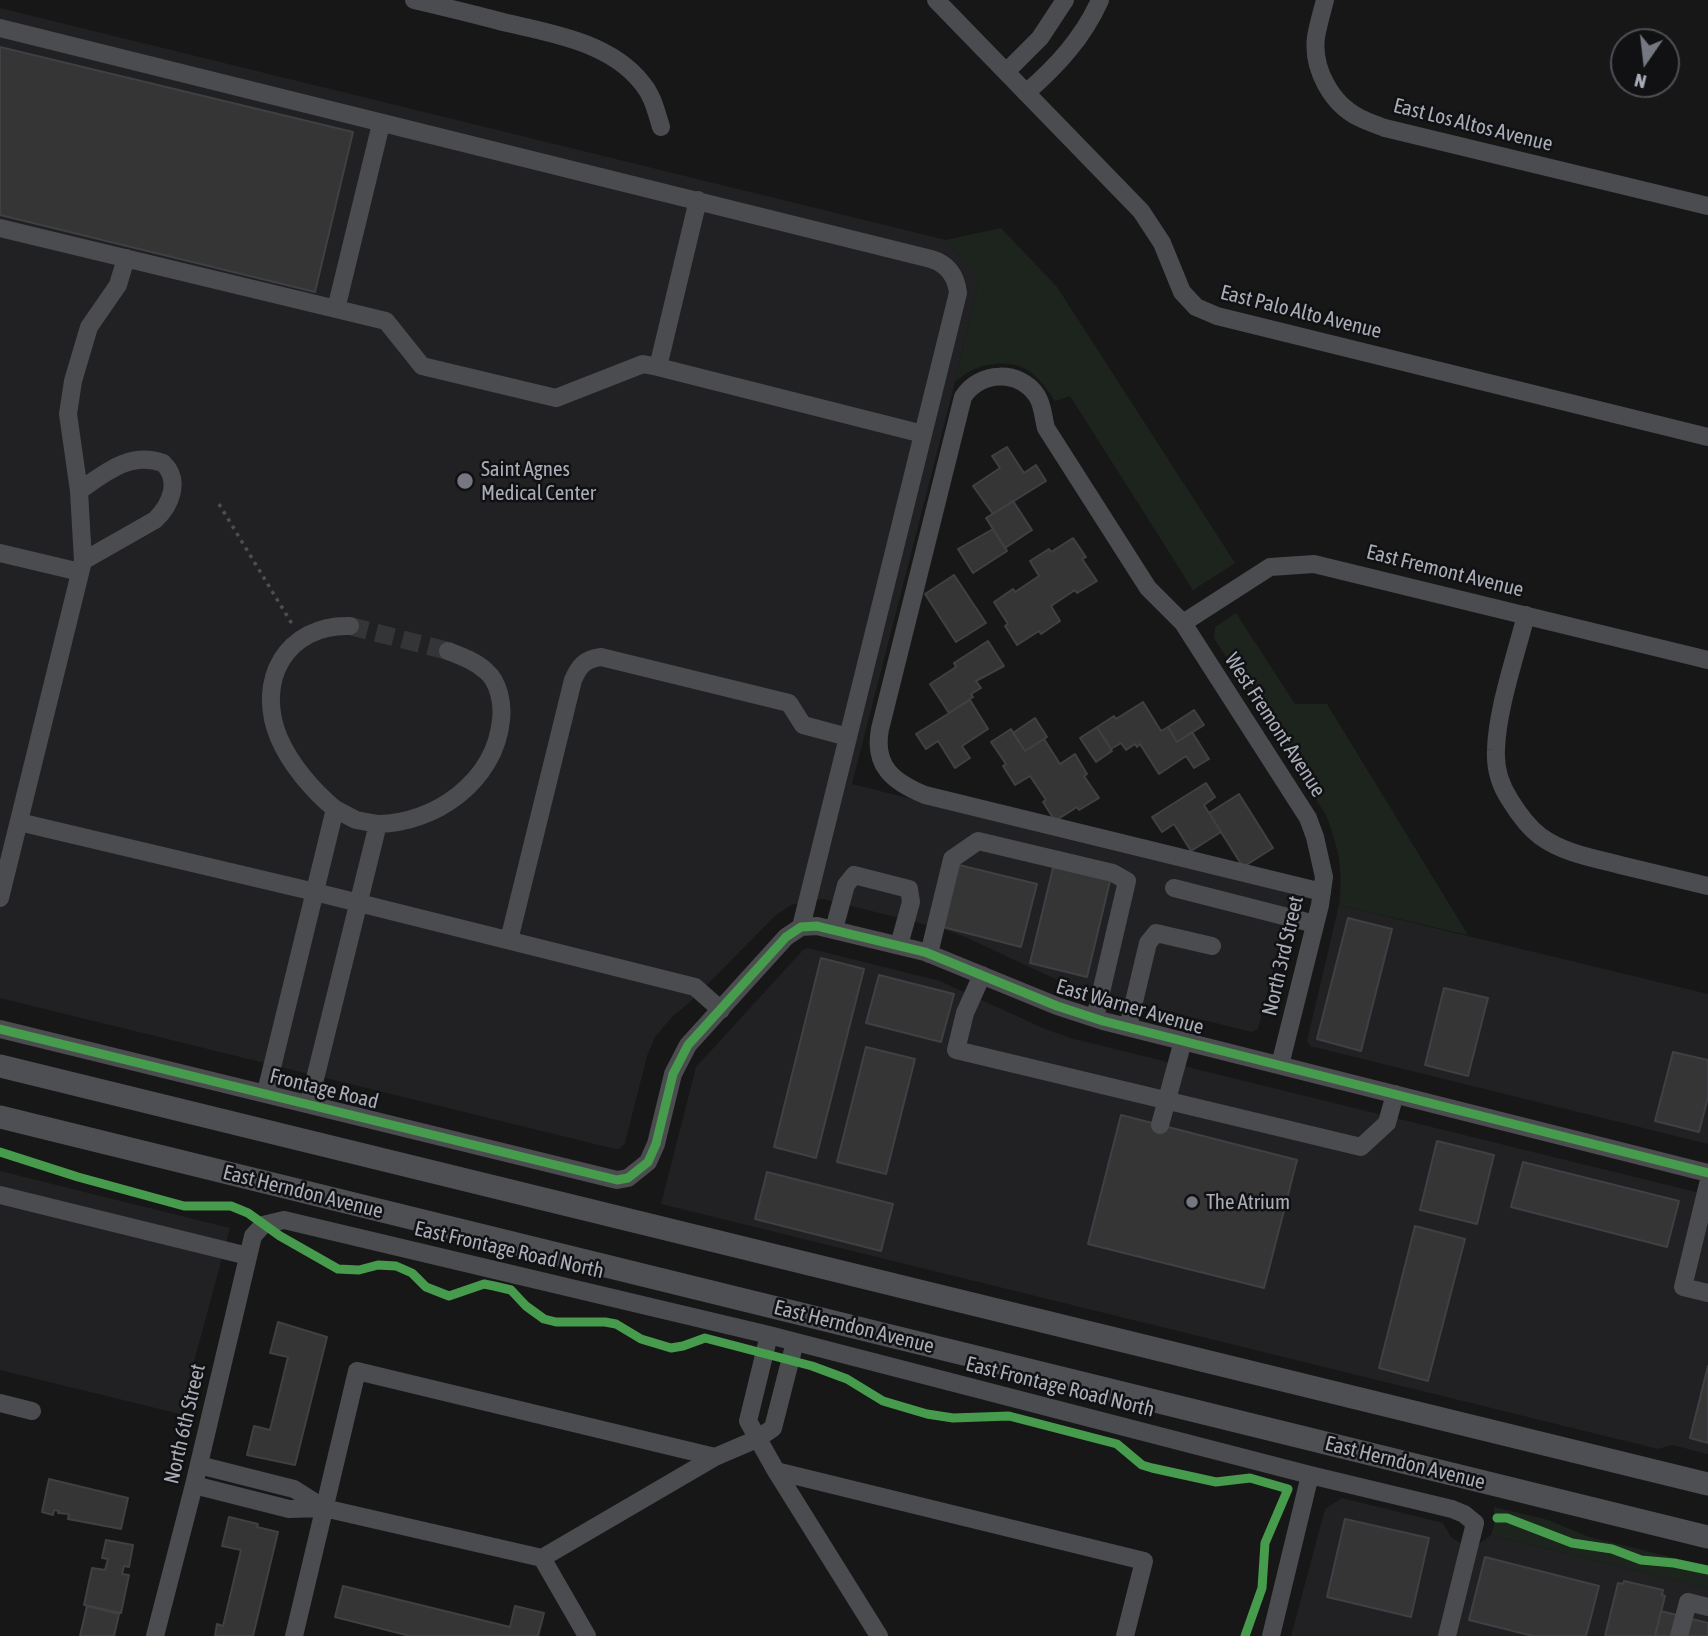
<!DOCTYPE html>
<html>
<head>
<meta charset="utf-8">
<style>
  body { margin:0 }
  #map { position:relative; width:1708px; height:1636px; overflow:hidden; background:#171717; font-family:"Asap Condensed",sans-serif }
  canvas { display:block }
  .north { position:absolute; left:1610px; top:28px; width:70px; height:70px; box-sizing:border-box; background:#111113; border:2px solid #4d4f55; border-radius:50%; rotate:194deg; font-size:19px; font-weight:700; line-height:28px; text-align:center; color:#a8adb8 }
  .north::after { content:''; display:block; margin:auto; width:24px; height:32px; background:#757880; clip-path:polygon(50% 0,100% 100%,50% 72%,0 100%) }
</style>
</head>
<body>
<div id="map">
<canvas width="1708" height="1636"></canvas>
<div class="north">N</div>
</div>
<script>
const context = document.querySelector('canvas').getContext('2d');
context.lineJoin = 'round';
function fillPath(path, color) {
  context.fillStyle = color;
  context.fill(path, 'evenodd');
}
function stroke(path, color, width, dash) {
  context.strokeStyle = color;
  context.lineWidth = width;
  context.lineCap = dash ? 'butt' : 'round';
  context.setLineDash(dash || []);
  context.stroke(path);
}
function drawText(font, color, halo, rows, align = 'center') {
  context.font = font + ' "Asap Condensed",sans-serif';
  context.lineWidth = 5;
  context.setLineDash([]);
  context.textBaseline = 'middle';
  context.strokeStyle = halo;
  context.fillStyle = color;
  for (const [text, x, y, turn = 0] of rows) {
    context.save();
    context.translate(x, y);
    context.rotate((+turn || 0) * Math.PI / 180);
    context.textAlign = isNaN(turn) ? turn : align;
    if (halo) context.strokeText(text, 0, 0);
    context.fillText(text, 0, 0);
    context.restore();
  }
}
fillPath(new Path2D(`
  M0 8 946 240 979 279 955 382 852 784 1292 894 1258 1029 1252 1032 1093 993 1064 983 965 937 943 929 823 899 791 905 775 916 690 1002 672 1017 655 1037 647 1056 625 1143 619 1149H615L0 998Z
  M1339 905 1708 994V1144L1310 1046 1307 1041Z
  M808 948 940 981 1045 1029 1074 1039 1708 1195V1454L1672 1445 1658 1449 661 1204 696 1067 803 950Z
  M0 1171 230 1228 180 1414 0 1370Z
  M1342 1498 1443 1523 1451 1537 1464 1545 1479 1544 1491 1535 1708 1588V1636H1291L1325 1509Z`), '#212123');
fillPath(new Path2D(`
  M1001 228 1057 287 1235 563 1193 590 1070 396 1055 401C1038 376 1026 361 994 364 977 366 968 371 955 382L979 279 946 240Z
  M1236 613 1295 704H1327L1468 935 1339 905C1344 872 1338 846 1326 815L1214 638 1215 627Z
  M1494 1507 1548 1520 1589 1537 1708 1566V1588L1491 1535 1494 1526Z`), '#1d241e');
const building = new Path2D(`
  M0 47 353 132 315 292 0 215Z
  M1007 447 1024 473 1036 465 1046 481 993 514 973 486 1000 468 992 456Z
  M1013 501 1032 530 1005 548 986 518Z
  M993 529 1007 551 973 573 958 549Z
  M1073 538 1086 557 1082 559 1097 581 1077 593 1075 590 1051 606 1060 621 1041 634 1039 631 1017 645 1005 626 1008 624 994 602 1013 589 1015 592 1039 576 1030 561 1049 549 1051 552Z
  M954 575 986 623 956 642 925 594Z
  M988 641 1004 666 976 681 981 688 971 694 973 697 949 713 930 684 956 667 954 663Z
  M970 700 988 729 962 746 970 758 955 768 938 741 926 749 916 734Z
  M1143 702 1161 731 1168 727 1177 742 1192 732 1209 759 1194 768 1186 756 1159 774 1140 744 1137 747 1135 744 1126 750 1121 743 1111 749 1097 727 1114 716 1116 719Z
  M1194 710 1204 725 1177 742 1168 727Z
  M1035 718 1047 737 1025 751 1013 733Z
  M1097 727 1112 751 1096 762 1080 738Z
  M1011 729 1025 751 1044 739 1060 764 1075 754 1087 774 1084 776 1099 798 1079 810 1077 807 1055 821 1043 802 1046 800 1030 776 1015 785 1003 766 1006 764 991 742Z
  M1206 783 1215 797 1204 805 1221 832 1191 851 1174 824 1162 832 1152 817Z
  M1239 794 1273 848 1243 867 1209 813Z
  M1054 864 1111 877 1087 977 1030 963Z
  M959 865 1037 884 1021 947 943 927Z
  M1348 918 1392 929 1361 1051 1317 1039Z
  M821 958 864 969 816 1158 774 1147Z
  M879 975 954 994 941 1042 866 1023Z
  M1444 988 1488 998 1468 1076 1425 1065Z
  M866 1047 915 1059 886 1174 837 1162Z
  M1673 1052 1708 1060V1097L1699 1132 1655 1121Z
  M1121 1115 1297 1160 1264 1288 1088 1244Z
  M1437 1141 1494 1155 1477 1224 1420 1210Z
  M1523 1162 1679 1201 1667 1247 1511 1207Z
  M767 1172 893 1204 881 1251 755 1219Z
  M1415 1226 1465 1239 1428 1381 1379 1368Z
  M278 1322 327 1337 295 1465 247 1455 254 1426 270 1430 288 1357 270 1353Z
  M1708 1366V1443L1690 1438Z
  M49 1479 128 1498 121 1529 68 1519 69 1514 58 1513 59 1511 54 1510 53 1515 42 1512Z
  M229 1517 258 1524 257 1527 278 1532 253 1636H215L217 1624 223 1626 241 1550 222 1546Z
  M1345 1519 1429 1538 1411 1617 1327 1597Z
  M106 1540 133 1545 129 1567 124 1566 122 1574 129 1575 121 1613 84 1605 92 1568 105 1570 108 1559 102 1558Z
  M1485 1557 1599 1586 1586 1636H1533L1469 1620Z
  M1624 1581 1663 1590 1662 1595 1665 1596 1655 1636H1605L1618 1583 1623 1584Z
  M343 1586 510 1627 515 1606 544 1613 538 1636H410L335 1617Z
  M87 1606 119 1614 114 1636H80Z
  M1661 1611 1708 1623V1636H1655Z`);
fillPath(building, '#353536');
stroke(building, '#3f4043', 2);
stroke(new Path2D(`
  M350 626 448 651`), '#343537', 18, [18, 9]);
stroke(new Path2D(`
  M219 504 292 624`), '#4d4e52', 3.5, [3.5, 5]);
stroke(new Path2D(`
  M414 0C444 7 473 14 503 22 550 33 610 42 642 83 653 96 656 111 661 127
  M936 0 1141 211 1162 243 1182 292 1196 307 1217 316 1708 437
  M1325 0C1322 12 1318 25 1316 37 1312 68 1331 104 1360 118 1368 122 1377 125 1385 128L1708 206
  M0 28 931 259C948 264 956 276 958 293L801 927
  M1006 72 1040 38 1065 0
  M1026 93C1057 66 1083 38 1100 0
  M698 200 658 367 923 434
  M0 228 386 321 422 366 556 398 643 364 658 367
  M336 309 381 124
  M79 491C105 473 130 451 163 463 181 480 171 505 155 520L83 561
  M0 553 80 572
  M1526 615C1516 655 1497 709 1496 750 1495 768 1500 785 1510 800 1518 813 1528 827 1540 836 1563 853 1593 858 1620 865 1649 872 1679 879 1708 886
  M1183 623 1270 567 1314 564 1708 660
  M335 809 356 820 378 824
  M19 822 315 892 695 987 721 1010
  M1174 888 1315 924
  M0 898 83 561 79 491 68 414 73 381 89 327 118 285 126 258
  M834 929 846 885 854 875 909 889 911 902 899 945
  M509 940 573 680C579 666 585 659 601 657L789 703 803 725 848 737
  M929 954 952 859 978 841 1113 873 1127 881 1095 1018
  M982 975 965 1013 956 1050 1361 1147 1387 1123 1395 1094
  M1128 1027 1148 943 1156 933 1212 946
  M0 1029 617 1180 628 1178 648 1162 656 1144 673 1074 688 1045 786 937 801 927 817 926 925 952 1057 1006 1103 1021 1708 1173
  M1280 1065 1320 905 1324 877 1315 837 1308 818 1183 623 1148 588 1046 428C1043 417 1043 405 1037 396 1020 369 979 371 963 397L880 729C873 766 893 782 925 795L1322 892
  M266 1092 335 809C313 791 290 764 279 738 255 681 286 624 350 626
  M309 1103 378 824C436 823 495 781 501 720 503 704 499 682 486 671 475 661 461 656 448 651
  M1160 1125 1183 1041
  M1708 1184 1683 1287 1708 1293
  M0 1195 248 1256
  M769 1335 748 1421 776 1471 879 1636
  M0 1403 32 1411
  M199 1465 294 1489 324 1508
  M776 1471 1144 1561 1125 1636
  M194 1485 289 1509 324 1508 542 1558
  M155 1636 194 1485 253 1236 263 1225 284 1220 769 1335 1310 1475 1452 1509 1464 1514 1475 1523 1447 1636
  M294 1636 357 1371 715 1457
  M587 1636 542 1558 715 1457 757 1439 773 1428 795 1342
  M1271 1636 1310 1475
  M1679 1636 1688 1602 1708 1607`), '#4b4c50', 18);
stroke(new Path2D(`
  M0 1066 1708 1484
  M0 1117 1708 1537`), '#4d4f52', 23);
stroke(new Path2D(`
  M0 1029 617 1180 628 1178 648 1162 656 1144 673 1074 688 1045 786 937 801 927 817 926 925 952 1057 1006 1103 1021 1708 1173
  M0 1152 78 1177 184 1206H231L248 1213 280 1236 338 1269 359 1270 378 1265 396 1266 412 1273 426 1287 449 1296 484 1284 494 1286 511 1290 526 1306 544 1319 556 1322H605L616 1324 641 1339 671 1348 683 1346 705 1338 812 1366 847 1379 883 1401 927 1414 953 1418 1009 1416 1117 1444 1142 1465 1152 1468 1216 1482 1250 1478 1288 1489 1265 1543 1262 1588 1245 1636
  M1497 1518H1507L1572 1543 1612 1549 1641 1560 1674 1563 1708 1570`), '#469c4c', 9);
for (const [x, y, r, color] of [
  [465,481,9,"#757880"],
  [1192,1202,7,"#757880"]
]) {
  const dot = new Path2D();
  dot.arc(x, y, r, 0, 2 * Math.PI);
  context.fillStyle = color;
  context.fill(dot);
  stroke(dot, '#111113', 2.5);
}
drawText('21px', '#a8adb8', '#111113', [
  ["East Los Altos Avenue",1473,125,14],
  ["East Palo Alto Avenue",1301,312,14],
  ["East Fremont Avenue",1445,571,14],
  ["West Fremont Avenue",1275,725,57],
  ["North 3rd Street",1283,956,-77],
  ["East Warner Avenue",1130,1007,16],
  ["Frontage Road",324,1089,14],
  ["East Herndon Avenue",303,1192,14],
  ["East Frontage Road North",509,1250,13],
  ["East Herndon Avenue",854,1327,14],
  ["East Frontage Road North",1060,1387,14],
  ["North 6th Street",185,1424,-77],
  ["East Herndon Avenue",1405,1463,14]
]);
drawText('21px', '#a8adb8', '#111113', [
  ["Saint Agnes",481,469],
  ["Medical Center",481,493],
  ["The Atrium",1206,1202]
], 'left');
</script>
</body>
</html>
